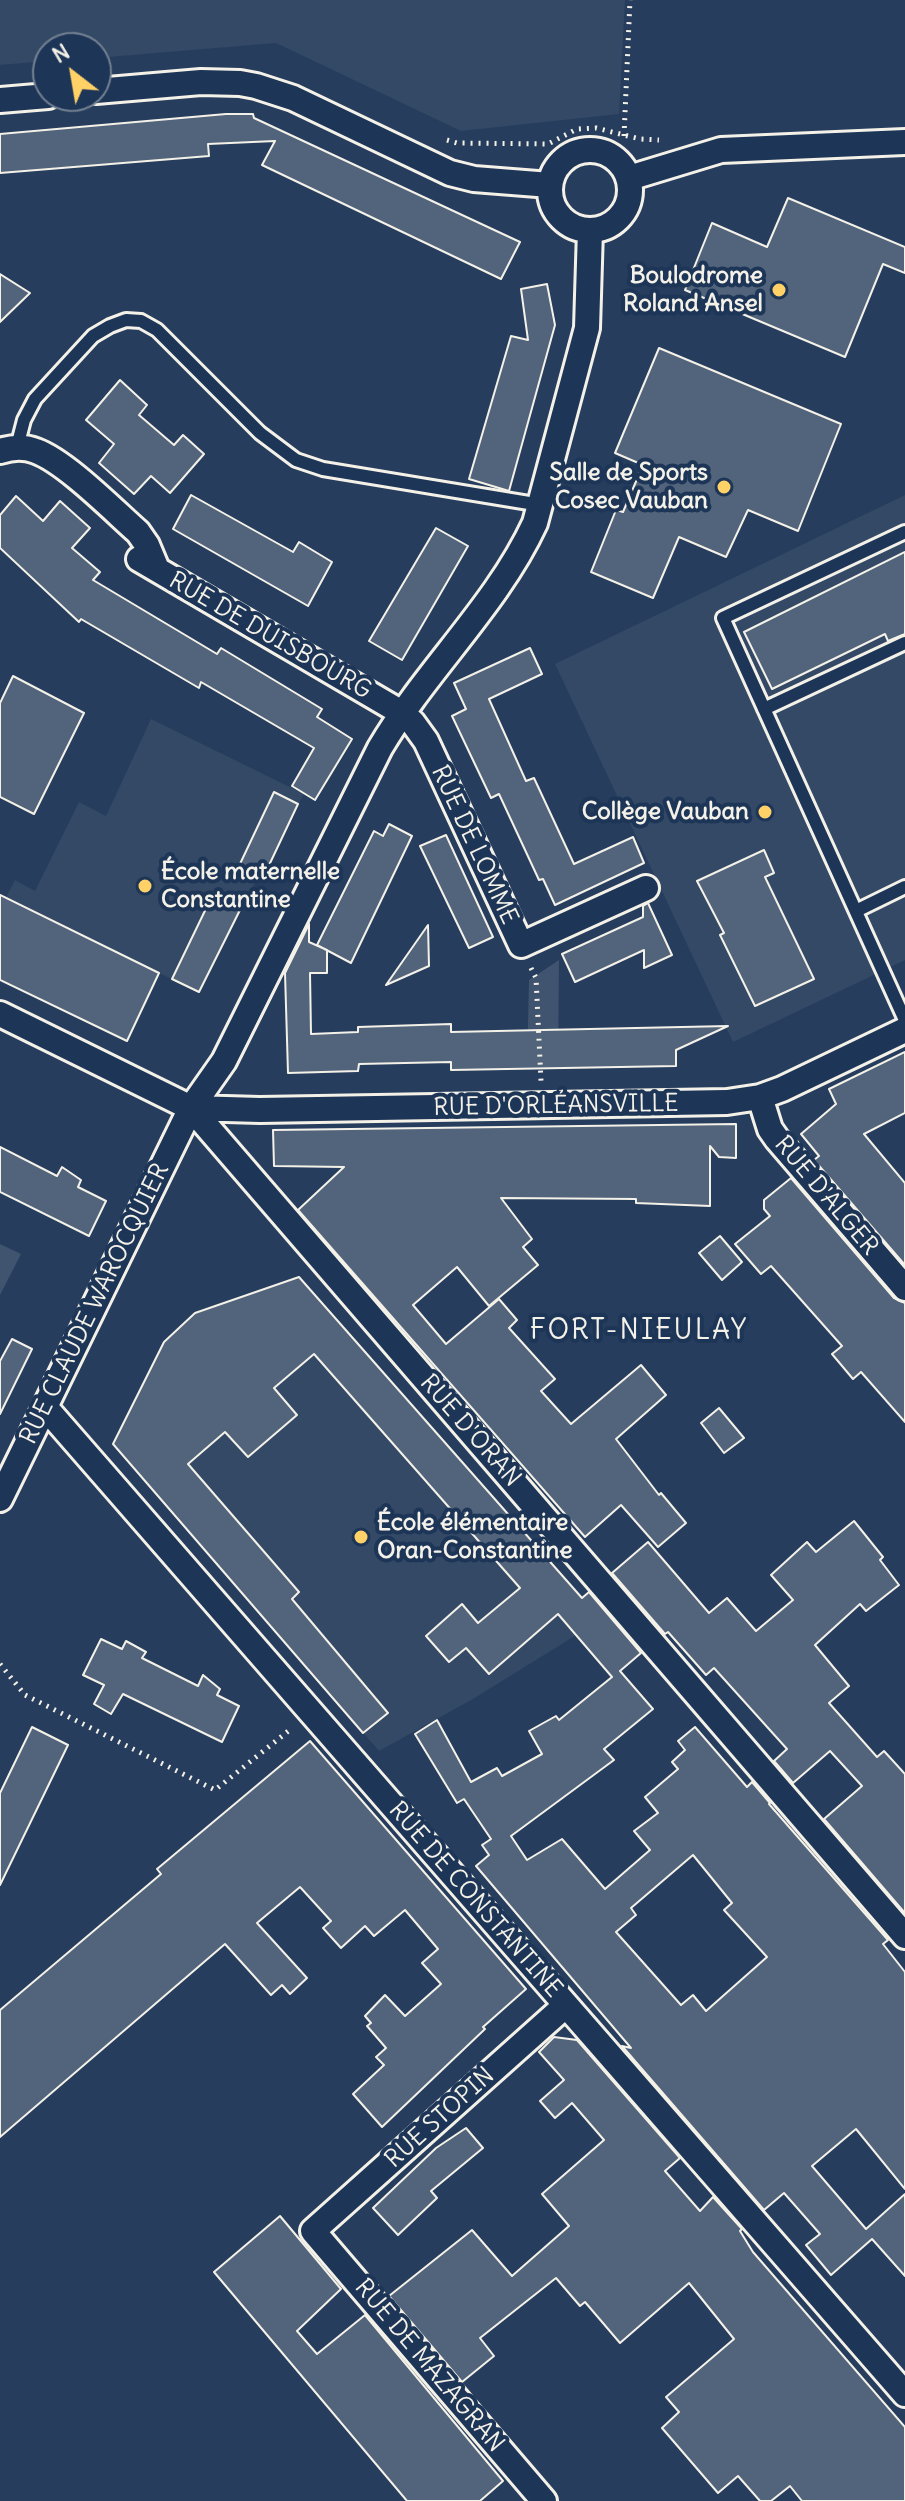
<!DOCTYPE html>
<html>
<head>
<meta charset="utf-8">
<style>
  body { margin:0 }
  #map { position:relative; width:905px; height:2501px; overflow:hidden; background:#263d5d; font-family:Delius,sans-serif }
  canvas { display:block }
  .north { position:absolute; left:32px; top:32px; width:80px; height:80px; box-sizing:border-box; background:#1d3557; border:2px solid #738091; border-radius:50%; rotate:329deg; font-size:22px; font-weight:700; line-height:32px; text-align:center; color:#f4f1e8 }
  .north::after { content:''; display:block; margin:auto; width:28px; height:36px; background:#ffd166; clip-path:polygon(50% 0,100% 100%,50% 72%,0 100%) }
</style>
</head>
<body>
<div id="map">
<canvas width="905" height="2501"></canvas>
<div class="north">N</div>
</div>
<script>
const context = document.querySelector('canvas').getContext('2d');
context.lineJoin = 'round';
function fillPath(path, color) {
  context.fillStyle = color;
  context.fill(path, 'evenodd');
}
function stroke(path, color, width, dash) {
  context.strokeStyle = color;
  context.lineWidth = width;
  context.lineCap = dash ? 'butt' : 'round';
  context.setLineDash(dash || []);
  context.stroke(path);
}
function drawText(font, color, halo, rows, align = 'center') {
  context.font = font + ' Delius,sans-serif';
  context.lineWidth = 8;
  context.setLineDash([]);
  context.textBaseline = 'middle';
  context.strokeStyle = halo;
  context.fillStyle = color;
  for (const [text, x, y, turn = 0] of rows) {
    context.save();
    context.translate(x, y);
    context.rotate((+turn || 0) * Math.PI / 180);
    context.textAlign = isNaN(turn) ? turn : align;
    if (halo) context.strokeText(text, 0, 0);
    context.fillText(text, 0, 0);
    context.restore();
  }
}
fillPath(new Path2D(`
  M0 0H625L619 114 461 131 276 43 96 58V48H48V61L0 65Z
  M905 495V960L733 1042 555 664Z
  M151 719 304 794 242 906 199 992 159 973 127 1041 0 980V909L15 880 35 891 79 802 106 816Z
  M299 1277 594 1624 473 1699 379 1751 113 1444 164 1342 195 1313Z`), '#334966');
fillPath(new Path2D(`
  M559 960 558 1068H527L529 980Z
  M0 1244 21 1254 0 1295Z`), '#40546f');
const building = new Path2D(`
  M226 114H253L254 118 520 242 501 279 262 165 275 141 208 144 209 156 0 173V134Z
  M788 198 905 247V273L883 264 845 357 685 290 712 223 767 247Z
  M0 274 30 293 0 322Z
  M547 284 555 325 509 491 469 479 511 336 528 340 521 289Z
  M659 348 841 424 798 531 748 510 726 557 679 537 653 598 591 572 616 510 623 512 643 465 615 453Z
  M120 380 147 405 139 415 174 445 183 435 204 454 170 493 151 476 134 494 99 463 114 444 86 420Z
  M191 495 293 552 299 542 332 562 308 606 173 529Z
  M16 496 43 521 60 501 90 528 72 548 100 572 93 580 217 654 221 648 322 709 317 717 352 739 315 800 292 786 314 748 201 682 199 688 81 619 79 622 0 548V515Z
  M436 528 468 546 402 660 369 641Z
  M905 552V634L888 641 885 634 772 689 744 632Z
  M530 648 542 674 489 699 526 781 534 778 574 864 633 837 644 863 555 905 543 879 539 880 499 794 491 798 452 716 466 709 454 683Z
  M13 676 84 713 34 814 0 797V703Z
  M274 792 298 804 263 878 239 866Z
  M389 824 412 836 351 963 317 945 374 831 383 836Z
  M446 835 493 937 469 948 420 846Z
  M764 850 774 873 765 877 814 979 755 1006 720 935 724 933 697 881Z
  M214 892 242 906 199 992 172 979Z
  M0 895 159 973 127 1041 0 980Z
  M648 903 672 955 644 968V950L575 982 562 954 643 917V906Z
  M309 924V942L327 950V973H310L311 1034 358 1032V1027L451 1024V1032L728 1026 676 1050V1066L451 1070V1062L359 1064 358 1071 288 1073 285 973Z
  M428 925 429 966 386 985Z
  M905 1052V1113L864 1134 905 1183V1265L814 1160 819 1156 801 1134 836 1104 829 1089Z
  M736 1124V1158L719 1157 710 1146V1206L636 1203V1199L501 1198 532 1239 523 1247 538 1265 489 1306 457 1267 413 1305 446 1344 499 1299 517 1320 509 1328 555 1379 541 1391 571 1424 641 1365 666 1395 616 1439 659 1495 661 1493 686 1523 658 1547 621 1505 585 1537 298 1210 344 1167 274 1166 273 1130Z
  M0 1147 57 1176 62 1167 81 1180 78 1187 106 1201 89 1236 0 1192Z
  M791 1178 894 1298 905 1303V1422L861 1372 853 1379 832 1354 842 1346 771 1266 761 1274 735 1244 770 1216 764 1209V1200Z
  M720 1236 742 1262 722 1280 699 1253Z
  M299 1277 582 1598 589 1592 641 1653 620 1671 653 1709 604 1749 614 1760 511 1836 527 1860 562 1839 605 1889 650 1850 634 1831 658 1813 645 1797 678 1769 672 1762 685 1750 678 1741 695 1727 747 1787 752 1782 770 1803 769 1804 888 1940 883 1944 905 1972V2189L856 2129 812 2166 866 2229 905 2194V2276L872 2239 831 2275 806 2245 820 2234 784 2193 764 2210 622 2046 631 2048 476 1866 489 1855 482 1845 491 1839 464 1799 457 1803 415 1734 437 1720 471 1782 497 1768 502 1776 542 1754 529 1731 556 1716 559 1720 612 1677 558 1614 489 1674 466 1648 449 1662 426 1636 462 1604 478 1623 520 1588 314 1354 274 1388 297 1415 248 1457 225 1432 188 1464 299 1592 292 1599 388 1713 363 1733 113 1444 164 1342 195 1313ZM693 1855 732 1903 724 1910 767 1957 706 2011 693 1995 681 2005 616 1932 636 1915 631 1908Z
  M12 1339 32 1349 0 1414V1361Z
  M719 1408 744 1438 724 1453 701 1423Z
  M854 1521 883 1557 880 1560 899 1585 866 1611 860 1604 815 1645 849 1686 829 1703 877 1757 884 1751 905 1774V1913L824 1819 862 1786 830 1751 793 1783 774 1761 787 1749 714 1668 706 1675 668 1632 665 1634 612 1573 648 1542 709 1613 727 1598 756 1631 793 1600 771 1575 807 1542 816 1552Z
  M101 1639 122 1649 126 1641 146 1652 142 1658 198 1686 203 1675 220 1689 217 1695 239 1706 222 1742 123 1694 111 1714 94 1704 104 1685 83 1675Z
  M32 1727 68 1745 0 1885V1793Z
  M310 1741 526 1989 483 2027 485 2029 382 2127 353 2094 384 2065 376 2057 386 2048 367 2026 371 2023 365 2016 385 1995 405 2016 441 1984 422 1963 438 1949 405 1910 374 1936 365 1926 341 1948 323 1928 331 1921 300 1887 257 1923 307 1978 290 1994 282 1985 271 1995 225 1944 0 2137V2010L161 1874 157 1869Z
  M554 2037 577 2040 680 2158 665 2171 700 2211 713 2197 742 2229 740 2231 753 2252 905 2427V2501H802L790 2486 771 2501H760L738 2476 718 2493 662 2428 679 2412 666 2397 734 2339 689 2283 620 2343 585 2302 580 2306 556 2278 480 2338 494 2356 462 2382 389 2296 472 2230 512 2276 569 2226 542 2194 604 2140 572 2103 555 2118 540 2101 564 2080 539 2052Z
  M466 2128 483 2148 431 2191 437 2198 398 2235 373 2208 436 2148Z
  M280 2216 341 2289 297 2331 317 2354 365 2315 503 2481 480 2501H407L214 2272Z`);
fillPath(building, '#52647b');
stroke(building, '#f4f1e8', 2);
const lane = new Path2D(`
  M17 447 24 420 35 399 93 336 110 326 126 320 141 321 157 330 260 433 296 460 323 469 541 505
  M905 532 723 618 905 1020
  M764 709 905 643
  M856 911 905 887`);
const street = new Path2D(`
  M96 91 201 82 240 83 256 86 293 98 450 173 474 179 550 185
  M0 100 48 96
  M550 190a40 40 0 1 1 80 0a40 40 0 1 1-80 0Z
  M629 178 721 150 905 142
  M0 451C12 447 24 446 36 451 66 462 113 510 138 532L147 545 157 569
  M139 559 402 713 413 723 426 741 521 945 646 888
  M0 1014 191 1108 905 1936
  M760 1097 770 1129 777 1139 905 1288
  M191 1108 260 1110 727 1102 760 1097 782 1089 905 1030
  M45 1407 905 2394
  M0 1499 191 1108 224 1061 380 748C426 670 497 605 535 523L587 328 590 230
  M544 2501 313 2231 566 2005`);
stroke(lane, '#f4f1e8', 18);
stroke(street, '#f4f1e8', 30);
stroke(new Path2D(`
  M624 136 630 0
  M447 140 457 143 548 144 577 129 596 128 640 139 659 140
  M531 968 536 978 541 1081
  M0 1664 25 1695 215 1790 292 1728`), '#f4f1e8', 5, [2, 6]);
stroke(lane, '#1d3557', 12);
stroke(street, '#1d3557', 24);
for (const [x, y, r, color] of [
  [779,290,8,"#ffd166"],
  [724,487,8,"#ffd166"],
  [765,812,8,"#ffd166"],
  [145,886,8,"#ffd166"],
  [361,1537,8,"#ffd166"]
]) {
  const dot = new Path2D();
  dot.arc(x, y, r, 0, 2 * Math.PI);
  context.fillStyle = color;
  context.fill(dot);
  stroke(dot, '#1d3557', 3);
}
drawText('bold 24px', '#f4f1e8', '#1d3557', [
  ["Boulodrome",763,276],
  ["Roland Ansel",763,304],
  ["Salle de Sports",708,473],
  ["Cosec Vauban",708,501],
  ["Collège Vauban",749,812],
  ["École maternelle",161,872,"left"],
  ["Constantine",161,900,"left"],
  ["École élémentaire",377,1523,"left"],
  ["Oran-Constantine",377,1551,"left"]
], 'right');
drawText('24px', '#f4f1e8', '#1d3557', [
  ["RUE DE DUISBOURG",270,636,30],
  ["RUE DE LOMME",474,845,65],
  ["RUE D'ORLÉANSVILLE",556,1106,-1],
  ["RUE D'ALGER",826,1196,50],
  ["RUE CLAUDE WAROCQUIER",95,1304,-64],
  ["RUE D'ORAN",470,1431,49],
  ["RUE DE CONSTANTINE",475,1900,49],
  ["RUE STOPIN",440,2118,-42],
  ["RUE DE MAZAGRAN",429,2366,50]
]);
context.letterSpacing = '2px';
drawText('28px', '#f4f1e8', '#1d3557', [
  ["FORT-NIEULAY",639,1331]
]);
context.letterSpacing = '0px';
</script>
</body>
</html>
